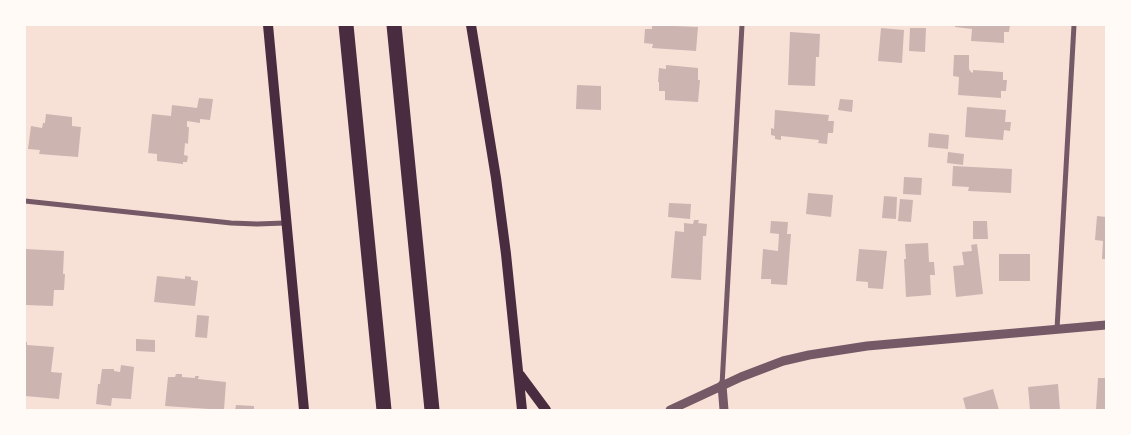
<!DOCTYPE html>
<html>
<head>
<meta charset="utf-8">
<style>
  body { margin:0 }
  #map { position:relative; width:1131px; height:435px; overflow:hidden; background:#f7e1d7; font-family:Georgia,serif }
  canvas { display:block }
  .frame { position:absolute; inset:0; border:26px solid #fffaf5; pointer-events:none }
</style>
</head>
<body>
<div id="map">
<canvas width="1131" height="435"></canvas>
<div class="frame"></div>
</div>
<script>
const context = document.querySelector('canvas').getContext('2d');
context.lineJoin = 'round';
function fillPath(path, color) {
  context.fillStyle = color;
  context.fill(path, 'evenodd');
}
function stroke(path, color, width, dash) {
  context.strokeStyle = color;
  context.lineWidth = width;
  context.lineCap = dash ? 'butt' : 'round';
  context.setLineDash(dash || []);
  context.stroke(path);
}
fillPath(new Path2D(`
  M652 25 698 27 696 51 652 48 653 44 644 43 645 29H652Z
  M955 25H1010L1009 32H1004V43L971 41 972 29 955 27Z
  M881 28 904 30 902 63 878 61Z
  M910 28H926L925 52 909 51Z
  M790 32 820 34 819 57H816L815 86 788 85Z
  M954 55H969V69L971 72 973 73V70L1003 72V80H1007L1006 91H1001V98L958 95 959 77 953 76Z
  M666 65 698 68V80H700L698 102 665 100V91H659V82H658L659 68 666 69Z
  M577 85 601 86V110L576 109Z
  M199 98 213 99 210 120 200 119V123L187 121V127H189L188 144 185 143 184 155 188 156 187 162H183V164L157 161V154L148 153 152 114 171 116 172 105 197 108Z
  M840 99 853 100 852 112 838 110Z
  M967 107 1006 110 1005 122H1011L1010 131 1004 130 1003 140 965 137Z
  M775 110 829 115 828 121H834L833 133H828L827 144 818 143 819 140 781 136V140L775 139V136L771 135V128L774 129Z
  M46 114 72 117V126L81 127 78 157 39 154 40 150 28 149 31 126 42 128 43 123H45Z
  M929 133 949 135 948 149 928 147Z
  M948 152 964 154 963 165 947 163Z
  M953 166 1012 169 1011 193 968 191 969 187 952 186Z
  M904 177 922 178 921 195 903 194Z
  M808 193 833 195 831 217 806 214Z
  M884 196 897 197 896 219 882 218Z
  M900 199 913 200 911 222 898 221Z
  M669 203 691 204 690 219 668 217Z
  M1097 216 1106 217V259H1102L1103 241 1095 240Z
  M694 220H699L698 223 707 224 706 236H703L701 280 671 278 675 231 684 232V223L693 224Z
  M771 221 788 222 787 234H791L787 285 771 284V279H761L763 249 778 251 779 234 770 233Z
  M973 221H987L988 239H973Z
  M928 243 929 262H934L935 275H930L931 295 906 297 904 259H906L905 244Z
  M977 244 983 294 956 297 953 266 964 265 962 252 972 251 971 245Z
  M25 249 64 251 63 274H65L64 290H54L53 306 25 305Z
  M859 249 887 251 883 289 868 288V282L856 281Z
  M999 254H1030V281H999Z
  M157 276 185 279V276L191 277V280L198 281 195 306 154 302Z
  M197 315 209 316 207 338 195 337Z
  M136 339 155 340V352L136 351Z
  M25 341 27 342V345L54 347 51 372 62 373 59 399 25 396Z
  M121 365 134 367 131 399 112 398 111 406 96 404 98 384H100L102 369H114V371L120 372Z
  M176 374H182V377L195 378V376H199L198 379 226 382 224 410 165 406 168 377H175Z
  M1098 378H1106V410H1096Z
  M1058 384 1060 410H1030L1028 387Z
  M993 389 999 410H966L963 398Z
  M236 405 254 406V410H235Z`), '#ccb4b1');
stroke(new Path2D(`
  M25 201 231 223 257 224 285 223
  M1057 329 1074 25
  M722 385 742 25`), '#755966', 5);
stroke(new Path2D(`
  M722 385 724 410
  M670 410 741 377 783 361 809 355 867 346 1106 325`), '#755966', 9);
stroke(new Path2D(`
  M268 25 304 410
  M471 25 496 178 506 254 522 410
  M520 375 546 410`), '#4a2c40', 10);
stroke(new Path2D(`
  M346 25 384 410
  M394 25 432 410`), '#4a2c40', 15);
</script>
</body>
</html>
